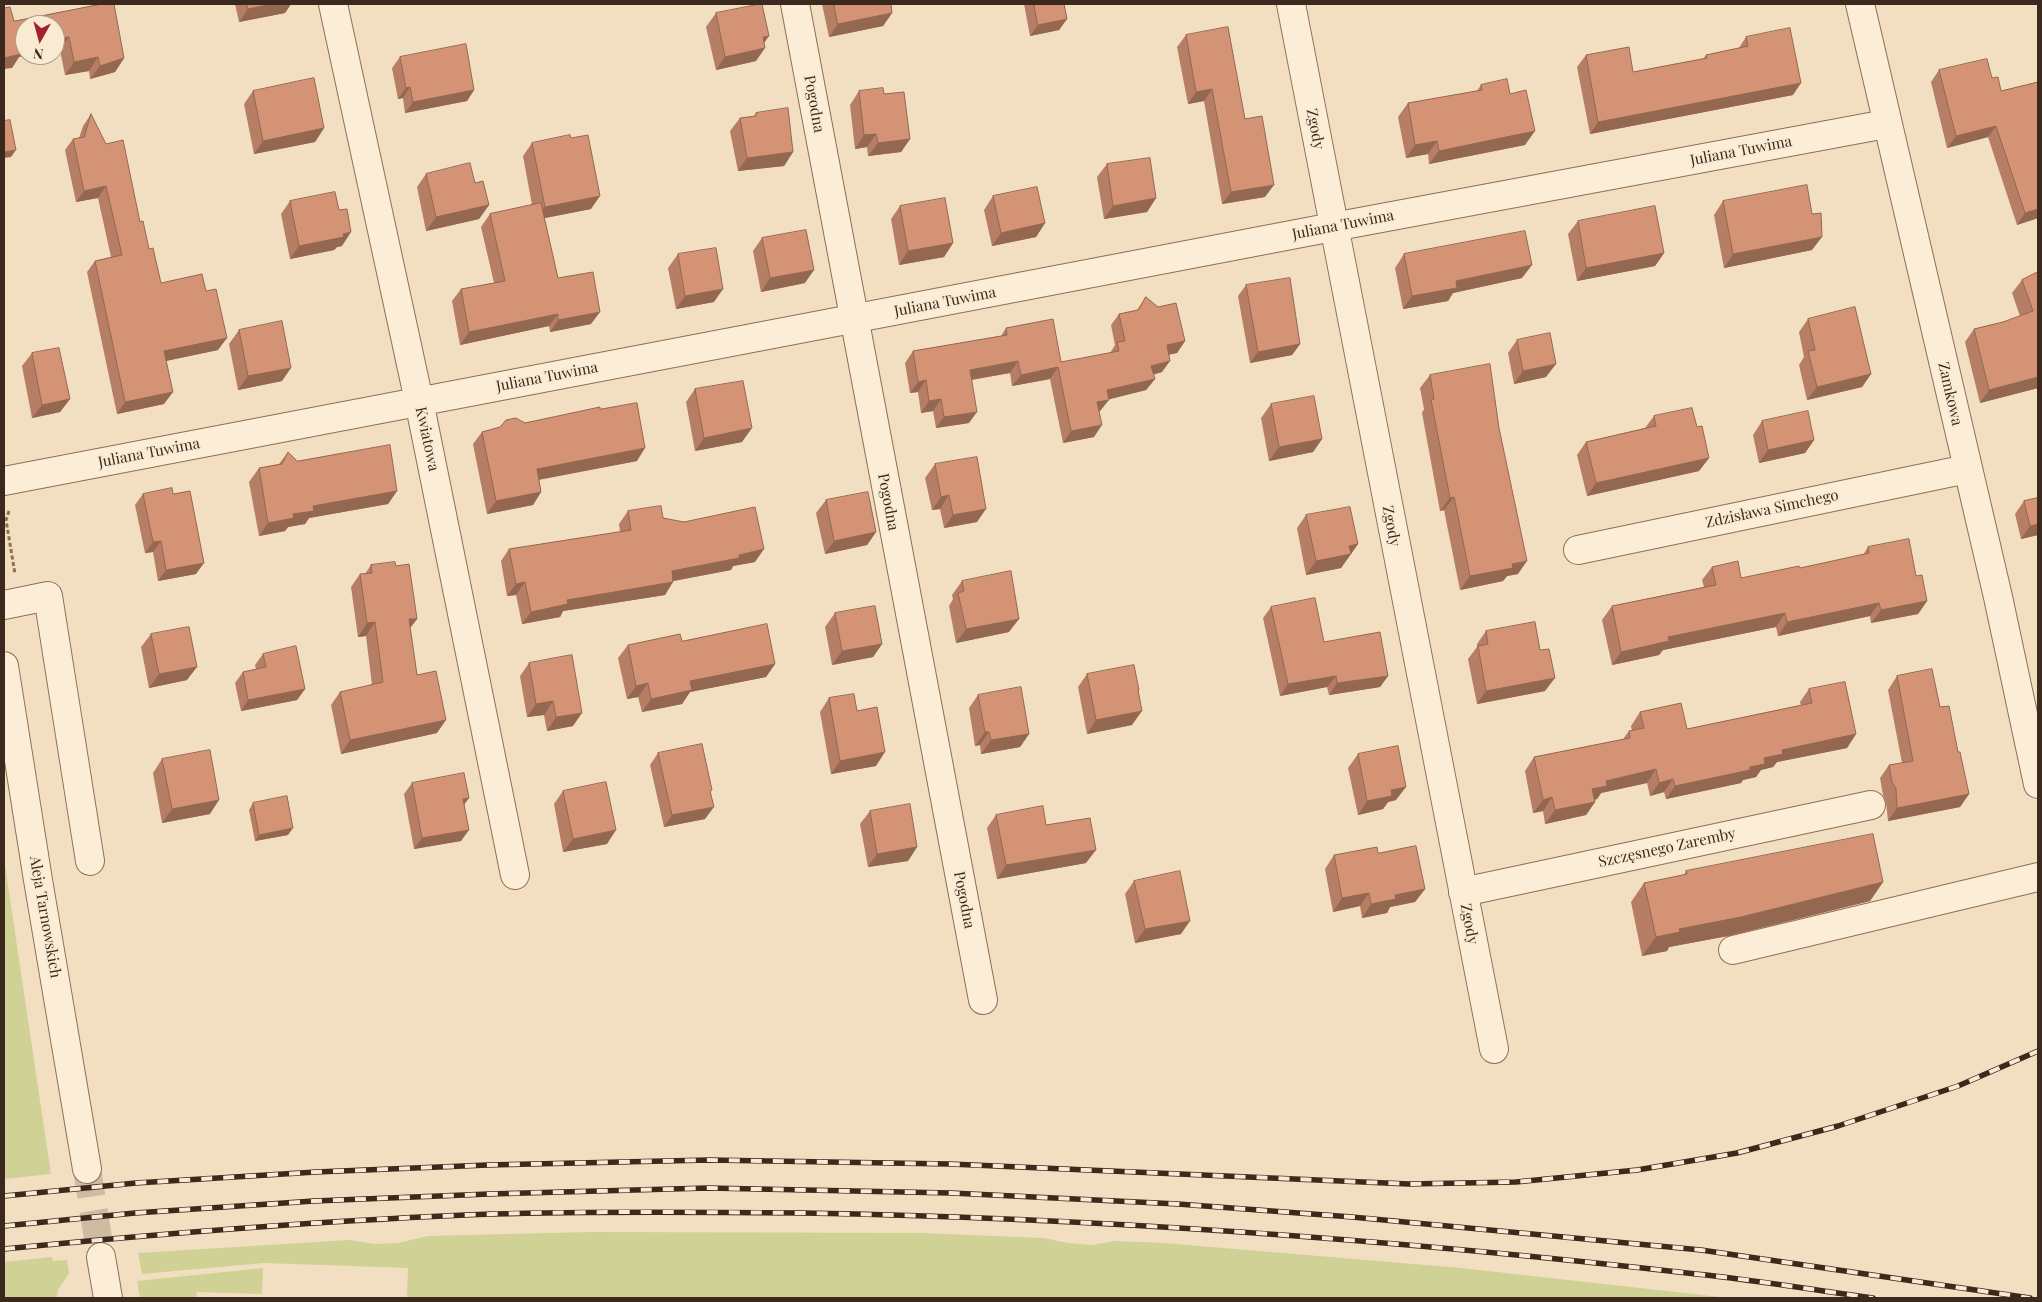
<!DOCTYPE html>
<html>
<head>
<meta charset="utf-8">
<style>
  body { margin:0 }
  #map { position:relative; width:2042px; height:1302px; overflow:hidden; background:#f2dfc2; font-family:"Playfair Display",serif }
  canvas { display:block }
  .frame { position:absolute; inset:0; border:5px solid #3c291d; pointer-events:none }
  .north { position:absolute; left:15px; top:15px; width:50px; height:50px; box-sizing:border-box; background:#f9ead2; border:1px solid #ad9d8a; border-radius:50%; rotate:187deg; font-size:14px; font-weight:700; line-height:20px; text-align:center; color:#3c291d }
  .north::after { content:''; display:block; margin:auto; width:18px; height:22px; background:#a2212e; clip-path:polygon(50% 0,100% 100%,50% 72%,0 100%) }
</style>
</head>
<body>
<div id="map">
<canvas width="2042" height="1302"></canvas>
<div class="frame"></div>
<div class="north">N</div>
</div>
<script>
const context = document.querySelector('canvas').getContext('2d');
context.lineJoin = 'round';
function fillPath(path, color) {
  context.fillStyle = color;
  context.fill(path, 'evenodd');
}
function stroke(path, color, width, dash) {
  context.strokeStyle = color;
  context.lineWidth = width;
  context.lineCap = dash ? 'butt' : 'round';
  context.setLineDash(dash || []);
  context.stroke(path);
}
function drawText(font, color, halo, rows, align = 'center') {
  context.font = font + ' "Playfair Display",serif';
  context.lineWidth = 4;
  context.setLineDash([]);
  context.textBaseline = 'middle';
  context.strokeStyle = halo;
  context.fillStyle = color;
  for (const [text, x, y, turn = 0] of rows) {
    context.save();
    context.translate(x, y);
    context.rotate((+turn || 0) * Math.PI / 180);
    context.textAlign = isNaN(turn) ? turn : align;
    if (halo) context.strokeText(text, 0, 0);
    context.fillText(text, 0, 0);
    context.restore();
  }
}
fillPath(new Path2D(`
  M4 859 51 1174 4 1179Z
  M591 1232 922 1233 1044 1238 1068 1243 1092 1245 1115 1241 1164 1243 1461 1268 1729 1298H407L408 1268 264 1263 142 1274 138 1253 350 1240 374 1244 398 1243 428 1236Z
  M52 1257 53 1261 67 1260 69 1273 58 1290 57 1297 4 1298V1262Z
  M263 1268 262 1294 197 1292 196 1298H140L137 1281Z`), '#d0d195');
stroke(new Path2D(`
  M87 1169 101 1257`), '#cebba1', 28, [28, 14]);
const minor = new Path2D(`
  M333 4 419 401 515 875
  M795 4 983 1000
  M1291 4 1494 1049
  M1860 4 1998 597 2038 784
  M4 481 1333 227 1886 124
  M1578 550 1967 469
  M4 605 48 596 90 861
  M4 666 38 880 87 1169
  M1463 892 1871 805
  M1733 950 2038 877
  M101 1257 108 1298`);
stroke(minor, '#8e6f57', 30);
stroke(new Path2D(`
  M9 511 6 520 15 574`), '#8e6f57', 3, [4, 2.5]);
stroke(minor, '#fcedd6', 28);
const rail = new Path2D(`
  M4 1196 136 1183 316 1172 488 1165 709 1160 950 1164 1409 1184 1516 1182 1637 1170 1737 1153 1838 1126 1958 1086 2038 1051
  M4 1226 135 1213 314 1201 489 1194 708 1188 951 1193 1178 1204 1352 1217 1701 1250 2030 1298
  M4 1249C166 1233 329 1220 492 1214 596 1211 700 1212 803 1213 1102 1218 1399 1240 1696 1274 1755 1280 1814 1290 1873 1298`);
stroke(rail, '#3c291d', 5.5);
stroke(rail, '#f9ead2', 4, [11]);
fillPath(new Path2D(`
  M102 4 124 58 115 72 90 79 89 71 65 75 60 50 19 57 12 68 14 21Z
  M235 4H291L285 13 239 22Z
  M822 4H891L892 13 883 26 829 37Z
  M1024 4H1064L1067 19 1059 30 1030 36Z
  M716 13 764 43 756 61 716 70 706 27Z
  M1186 35 1265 197 1222 204 1204 101 1188 104 1177 47Z
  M1746 37 1793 95 1590 134 1577 67 1586 55 1633 72 1703 59 1706 55 1739 48Z
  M400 57 474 90 467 101 405 113 403 98 398 99 392 68Z
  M1939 70 1992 78 2001 91 2038 82V218L2017 225 1988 137 1947 148 1931 82Z
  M1481 85 1510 94 1525 145 1429 164 1428 154 1406 158 1398 117 1408 103 1477 91Z
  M253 91 324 128 315 142 254 154 244 104Z
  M859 91 884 94 910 139 901 152 868 156 867 147 855 149 850 105Z
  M756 113 793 152 784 166 738 171 730 131 740 118 754 116Z
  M91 114 140 222 161 283 218 350 166 361 164 404 117 414 87 272 95 261 111 257 98 198 76 202 65 150 73 139 79 138 83 126Z
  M532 143 591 209 544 218 558 278 591 324 550 332 549 326 460 345 452 301 461 289 494 283 481 227 490 214 532 205 523 156Z
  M1107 164 1156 198 1147 212 1104 219 1097 177Z
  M426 174 475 183 489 205 479 219 426 231 417 187Z
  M993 196 1045 223 1036 237 992 246 984 210Z
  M290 201 339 210 342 246 337 247 334 250 290 259 281 214Z
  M1723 201 1812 250 1724 268 1714 215Z
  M900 206 953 243 944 257 899 265 891 219Z
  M1578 221 1664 253 1655 266 1577 281 1568 234Z
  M762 238 805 283 761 292 753 251Z
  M678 254 714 302 676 309 668 268Z
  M1404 254 1522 278 1453 293 1448 301 1403 309 1395 268Z
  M2038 272V388L1980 403 1965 342 1974 329 2003 322 2020 316 2012 293 2022 280Z
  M1246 285 1300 344 1292 355 1250 363 1238 296Z
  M1146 297 1185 341 1177 353 1169 354 1162 372 1153 375 1155 379 1146 390 1108 399 1100 411H1099L1094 437 1063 443 1050 379 1012 386 1010 373 972 380 969 423 936 428 933 411 921 413 918 392 910 393 905 363 913 351 1001 336 1006 328 1061 362 1110 353 1115 345 1111 325 1119 314 1137 310Z
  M1808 319 1871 374 1862 387 1807 400 1799 365 1804 357 1799 332Z
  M239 330 282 381 238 390 229 344Z
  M1517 340 1546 377 1514 384 1508 353Z
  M32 353 70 399 60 412 32 418 22 366Z
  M1430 375 1518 574 1507 576 1503 581 1460 590 1444 510 1440 511 1422 413 1424 409 1420 388Z
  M695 389 742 442 695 451 686 402Z
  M1271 404 1322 439 1313 452 1269 461 1261 418Z
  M600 409 637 461 539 479 541 492 533 505 487 514 473 444 482 432 525 423Z
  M1654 416 1709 458 1699 471 1587 496 1577 455 1586 442 1645 428Z
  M1762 421 1814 440 1805 453 1759 463 1753 435Z
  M288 452 297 461 397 491 388 504 309 518 305 524 288 527 285 531 259 536 249 482 259 468 279 464Z
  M935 464 977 522 944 528 940 509 932 510 925 478Z
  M143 494H173L196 574 158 581 153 552 145 553 135 505Z
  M2038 498V535L2021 539 2015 514 2024 501Z
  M826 500 876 532 867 545 825 554 816 513Z
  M628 511 663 518 755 562 733 566 731 570 673 581 665 595 563 611 560 617 522 624 516 595 507 596 501 561 509 549 620 532 619 524Z
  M1306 515 1358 544 1341 568 1306 575 1297 528Z
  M1868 547 1916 576 1927 601 1918 614 1871 623 1870 616 1778 636 1776 627 1663 650 1659 655 1612 665 1602 620 1612 606 1704 587 1702 580 1712 567 1741 578 1800 568 1863 555Z
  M371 565 396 566 417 619 410 628 417 675 437 733 341 754 331 705 340 692 372 685 366 636 358 637 351 587 360 574H365Z
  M962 581 1009 632 956 643 949 606 953 599 952 595Z
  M1271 607 1324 642 1388 676 1380 687 1329 695 1327 687 1280 696 1263 618Z
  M835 613 882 644 873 657 832 665 825 627Z
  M1486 631 1545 691 1477 704 1468 659 1477 647V644Z
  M151 634 187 680 149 688 141 647Z
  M682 641 775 664 766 677 690 692 682 704 642 712 638 697 627 699 618 658 628 645Z
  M263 654 305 689 297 700 241 711 235 683 243 672 256 669 255 665Z
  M529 663 573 726 547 731 544 715 527 717 520 676Z
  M1087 674 1139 690 1138 692 1132 725 1087 734 1078 687Z
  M1897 676 1940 707 1958 752 1969 794 1960 807 1888 821 1886 802 1883 795 1880 778 1889 765 1902 763 1888 690Z
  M1809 689 1856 734 1847 748 1777 762 1773 767 1761 770 1756 777 1743 780 1741 783 1666 799 1664 792 1650 796 1647 783 1601 793 1597 799 1595 800V802L1586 815 1545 824 1543 811 1533 813 1525 771 1534 757 1623 739 1629 731H1632L1631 726 1640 712 1687 729 1801 705 1800 702Z
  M978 695 1029 734 1020 747 981 754 980 745 975 746 969 708Z
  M829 698 857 711 876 766 831 774 820 712Z
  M658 753 710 793 705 819 664 827 650 765Z
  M1358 754 1396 800 1388 802 1383 809 1358 815 1348 768Z
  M162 759 210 814 162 823 153 773Z
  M412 783 469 798 464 804 461 841 414 849 404 794Z
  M563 791 607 844 563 852 554 804Z
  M253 803 288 835 255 841 249 810Z
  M870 811 917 847 908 861 868 867 860 824Z
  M996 815 1046 825 1086 863 997 879 987 828Z
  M1378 853 1425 889 1415 902 1390 907 1387 913 1362 918 1360 906 1333 912 1325 869 1334 855Z
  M1686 871 1883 882 1870 901 1728 936 1669 947 1667 951 1642 956 1631 902 1644 883 1684 875Z
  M1134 881 1181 934 1135 943 1125 894Z`), '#b67e64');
fillPath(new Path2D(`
  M273 4H291L285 13 239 22 248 9Z
  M892 13 883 26 829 37 838 24Z
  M1067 19 1059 30 1030 36 1038 25Z
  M769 36 760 49 763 37Z
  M69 37 60 50 55 51V39Z
  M25 45V55H32L19 57 12 68 4 69V58L19 46Z
  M765 48 756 61 716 70 725 57Z
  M98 57 89 71 65 75 74 62Z
  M124 58 115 72 90 79 100 66Z
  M1801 83 1793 95 1590 134 1598 122Z
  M410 87 403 98 398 99 406 88Z
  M1212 89 1204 101 1188 104 1196 92Z
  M474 90 467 101 405 113 413 102Z
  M1996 126 1988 137 1947 148 1956 136Z
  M324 128 315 142 254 154 263 141Z
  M1535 131 1525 145 1429 164 1439 151Z
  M876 134 867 147 855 149 864 135Z
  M910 139 901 152 868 156 878 143Z
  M1437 141 1428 154 1406 158 1415 145Z
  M16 150 11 157 4 158V152Z
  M793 152 784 166 738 171 747 158Z
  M1274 185 1265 197 1222 204 1231 192Z
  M106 186 98 198 76 202 84 191Z
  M600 196 591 209 535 220 545 207Z
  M1156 198 1147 212 1104 219 1113 206Z
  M489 205 479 219 426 231 436 217Z
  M2038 209V218L2017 225 2025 213Z
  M1045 223 1036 237 992 246 1001 233Z
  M351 232 342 246 337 247 334 250 290 259 299 246Z
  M1822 237 1812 250 1724 268 1733 254Z
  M953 243 944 257 899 265 908 251Z
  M1664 253 1655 266 1577 281 1586 268Z
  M1532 265 1522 278 1453 293 1448 301 1403 309 1412 296 1456 281Z
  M814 270 805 283 761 292 770 278Z
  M723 289 714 302 676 309 685 296Z
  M600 312 591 324 550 332 558 320Z
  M558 314 549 326 460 345 469 332Z
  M227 338 218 350 156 363 164 351Z
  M1185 341 1177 353 1159 357 1167 345Z
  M1300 344 1292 355 1250 363 1258 352Z
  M1018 361 1010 373 962 381 970 370Z
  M1170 361 1162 372 1143 377 1151 366Z
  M1556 364 1546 377 1514 384 1523 371Z
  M1058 367 1050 379 1012 386 1021 375Z
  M291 368 282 381 238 390 248 376Z
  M1871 374 1862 387 1807 400 1817 387Z
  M2038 377V388L1980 403 1989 390Z
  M1155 379 1146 390 1099 402 1107 390Z
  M926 380 918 392 910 393 918 382Z
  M173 392 164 404 117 414 125 402Z
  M70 399 60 412 32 418 42 405Z
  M941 399 933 411 921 413 929 401Z
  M1109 400 1100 411 1089 414 1097 402Z
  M977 412 969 423 936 428 944 417Z
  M1102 425 1094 437 1063 443 1071 431Z
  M752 428 742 442 695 451 704 438Z
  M1322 439 1313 452 1269 461 1279 447Z
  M1814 440 1805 453 1759 463 1768 450Z
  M645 448 637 461 528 482 537 469Z
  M1709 458 1699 471 1587 496 1596 483Z
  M397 491 388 504 309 518 305 524 288 527 285 531 259 536 268 523 293 514 313 506Z
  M541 492 533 505 487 514 496 501Z
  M949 495 940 509 932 510 941 497Z
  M1454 497 1444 510 1440 511 1450 498Z
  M986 509 977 522 944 528 953 515Z
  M2038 524V535L2021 539 2030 526Z
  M876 532 867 545 825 554 834 541Z
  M161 541 153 552 145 553 153 542Z
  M1358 544 1341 568 1306 575 1316 561 1349 546Z
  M764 549 755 562 733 566 731 570 663 583 672 571Z
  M1527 561 1518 574 1507 576 1503 581 1460 590 1470 576 1512 564Z
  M204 563 196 574 158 581 166 570Z
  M525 582 516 595 507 596 516 584Z
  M673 582 665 595 563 611 560 617 522 624 531 612 567 600Z
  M1927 601 1918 614 1871 623 1881 610Z
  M1879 603 1870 616 1778 636 1787 622Z
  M1785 613 1776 627 1663 650 1659 655 1612 665 1621 652 1668 637Z
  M409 619H417L407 632Z
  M1019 619 1009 632 956 643 966 629Z
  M375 622 366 636 358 637 367 623Z
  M882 644 873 657 832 665 842 651Z
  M775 664 766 677 690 692 682 704 642 712 651 699 690 681Z
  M197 667 187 680 149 688 159 674Z
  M1336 676 1327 687 1280 696 1288 684Z
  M1388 676 1380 687 1329 695 1337 683Z
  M1555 678 1545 691 1477 704 1486 691Z
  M648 683 638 697 627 699 636 686Z
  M305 689 297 700 241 711 248 700Z
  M553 701 544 715 527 717 536 704Z
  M1142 711 1132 725 1087 734 1096 720Z
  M582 713 573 726 547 731 556 717Z
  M446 720 437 733 341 754 350 740Z
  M985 732H989L980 745 975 746Z
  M1029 734 1020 747 981 754 991 740Z
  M1856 734 1847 748 1777 762 1773 767 1761 770 1756 777 1743 780 1741 783 1666 799 1675 786 1750 767 1764 758 1782 750Z
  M885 752 876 766 831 774 840 761Z
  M1656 769 1647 783 1601 793 1597 799 1583 802 1592 789 1606 781Z
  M1673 779 1664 792 1650 796 1659 783Z
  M1406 787 1396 800 1388 802 1383 809 1358 815 1367 801 1391 790Z
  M1969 794 1960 807 1888 821 1897 808Z
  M1552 797 1543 811 1533 813 1543 800Z
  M469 798 461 809 463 799Z
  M219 800 210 814 162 823 172 809Z
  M1595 802 1586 815 1545 824 1555 810Z
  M714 807 705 819 664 827 672 815Z
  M293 828 288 835 255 841 259 835Z
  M469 830 461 841 414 849 422 838Z
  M616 830 607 844 563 852 573 839Z
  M917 847 908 861 868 867 877 854Z
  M1096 850 1086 863 997 879 1006 865Z
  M1883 882 1870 901 1728 936 1669 947 1667 951 1642 956 1656 937 1679 929Z
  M1425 889 1415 902 1390 907 1387 913 1362 918 1371 904 1395 895Z
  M1369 893 1360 906 1333 912 1342 898Z
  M1190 921 1181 934 1135 943 1145 929Z`), '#946751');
const building = new Path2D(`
  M102 4H114L124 58 100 66 98 57 74 62 69 37 55 39V25H25V45L19 46 21 54 4 58V8L10 7 14 21Z
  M247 4H273L248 9Z
  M762 4 769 36 763 37 765 48 725 57 716 13Z
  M834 4H891L892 13 838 24Z
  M1034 4H1064L1067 19 1038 25Z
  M1228 27 1245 119 1262 116 1274 185 1231 192 1212 89 1196 92 1186 35Z
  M1790 28 1801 83 1598 122 1586 55 1629 47 1633 72 1707 58 1706 55 1748 46 1746 37Z
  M466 44 474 90 413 102 410 87 406 88 400 57Z
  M1987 59 1992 78 1998 77 2001 91 2038 82V209L2025 213 1996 126 1956 136 1939 70Z
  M314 78 324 128 263 141 253 91Z
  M1507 79 1510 94 1526 90 1535 131 1439 151 1437 141 1415 145 1408 103 1482 90 1481 85Z
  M883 88 884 94 904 92 910 139 878 143 876 134 864 135 859 91Z
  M788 108 793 152 747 158 740 118 756 116V113Z
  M91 114 106 144 123 140 140 222 143 221 149 249 153 248 161 283 202 274 206 291 216 289 227 338 164 351 173 392 125 402 95 261 122 255 106 186 84 191 73 139 84 137Z
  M10 120 16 150 4 152V121Z
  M570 135 571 138 588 135 600 196 545 207 532 143Z
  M1150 158 1156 198 1113 206 1107 164Z
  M470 163 475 183 483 181 489 205 436 217 426 174Z
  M1807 185 1812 214 1821 213 1822 237 1733 254 1723 201Z
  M1037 187 1045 223 1001 233 993 196Z
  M335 192 339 210 347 209 351 232 343 234 344 237 299 246 290 201Z
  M945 198 953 243 908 251 900 206Z
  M541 203 558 278 593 272 600 312 558 320V314L469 332 461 289 505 281 490 214Z
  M1655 206 1664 253 1586 268 1578 221Z
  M806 230 814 270 770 278 762 238Z
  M1525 231 1532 265 1456 281 1457 288 1412 296 1404 254Z
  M716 248 723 289 685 296 678 254Z
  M2038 272V377L1989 390 1974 329 2003 322 2033 311 2022 280Z
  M1290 278 1300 344 1258 352 1246 285Z
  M1146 297 1158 307 1176 303 1185 341 1167 345 1170 361 1151 366 1155 379 1107 390 1109 400 1097 402 1102 425 1071 431 1058 367 1021 375 1018 361 970 370 977 412 944 417 941 399 929 401 926 380 918 382 913 351 1007 335 1006 328 1053 319 1061 362 1119 351 1117 342 1125 341 1119 314 1138 310Z
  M1855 307 1871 374 1817 387 1808 351 1815 350 1808 319Z
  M282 321 291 368 248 376 239 330Z
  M1550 333 1556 364 1523 371 1517 340Z
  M59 348 70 399 42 405 32 353Z
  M1490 364 1499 428 1527 561 1512 564 1513 568 1470 576 1454 497 1450 498 1431 400 1434 399 1430 375Z
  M743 381 752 428 704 438 695 389Z
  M1314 396 1322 439 1279 447 1271 404Z
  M637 403 645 448 537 469 541 492 496 501 482 432 500 427 506 420 516 418 525 423 600 407V409Z
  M1692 408 1697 427 1702 426 1709 458 1596 483 1586 442 1656 426 1654 416Z
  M1808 411 1814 440 1768 450 1762 421Z
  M390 445 397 491 313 506 314 511 293 514 294 518 268 523 259 468 282 464 288 452 297 461Z
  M977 457 986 509 953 515 949 495 941 497 935 464Z
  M172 488 173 494 190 491 204 563 166 570 161 541 153 542 143 494Z
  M868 492 876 532 834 541 826 500Z
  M2038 498V524L2030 526 2024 501Z
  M661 506 663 518 684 522 755 507 764 549 739 555V558L672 571 673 582 567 600 568 604 531 612 525 582 516 584 509 549 631 530 628 511Z
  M1350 507 1358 544 1349 546 1351 554 1316 561 1306 515Z
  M1909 539 1916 576 1922 575 1927 601 1881 610 1879 603 1787 622 1785 613 1668 637 1669 641 1621 652 1612 606 1716 585 1712 567 1738 561 1741 578 1799 566 1800 568 1869 553 1868 547Z
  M395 562 396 566 409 564 417 619H409L417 675 436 671 446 720 350 740 340 692 383 682 375 622 367 623 360 574 372 573 371 565Z
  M1011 571 1019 619 966 629 958 593 964 591 962 581Z
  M1315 598 1324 642 1380 632 1388 676 1337 683 1336 676 1288 684 1271 607Z
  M875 606 882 644 842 651 835 613Z
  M1535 622 1540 650 1549 649 1555 678 1486 691 1478 646 1488 644 1486 631Z
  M767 624 775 664 690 681 692 690 651 699 648 683 636 686 628 645 680 634 682 641Z
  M189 627 197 667 159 674 151 634Z
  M296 646 305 689 248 700 243 672 266 667 263 654Z
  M572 655 582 713 556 717 553 701 536 704 529 663Z
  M1134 665 1139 690H1138L1142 711 1096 720 1087 674Z
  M1932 669 1940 707 1949 706 1958 752H1960L1969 794 1897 808 1896 789 1892 782 1889 765 1913 761 1897 676Z
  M1845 682 1856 734 1782 750 1783 754 1764 758 1765 764 1750 767V770L1675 786 1673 779 1659 783 1656 769 1606 781 1607 786 1592 789 1595 802 1555 810 1552 797 1543 800 1534 757 1630 738 1629 731 1644 728 1640 712 1681 703 1687 729 1812 703 1809 689Z
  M1021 687 1029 734 991 740 989 732H985L978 695Z
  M854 694 857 711 877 707 885 752 840 761 829 698Z
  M702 744 712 790 710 791 714 807 672 815 658 753Z
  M1398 746 1406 787 1391 790 1392 796 1367 801 1358 754Z
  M210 750 219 800 172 809 162 759Z
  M464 773 469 798 463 799 469 830 422 838 412 783Z
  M606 782 616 830 573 839 563 791Z
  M287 796 293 828 259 835 253 803Z
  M910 804 917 847 877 854 870 811Z
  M1043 806 1046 825 1090 818 1096 850 1006 865 996 815Z
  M1873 834 1883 882 1741 917 1679 929 1680 932 1656 937 1644 883 1687 874 1686 871Z
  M1416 846 1425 889 1395 895 1396 899 1371 904 1369 893 1342 898 1334 855 1377 847 1378 853Z
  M1180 871 1190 921 1145 929 1134 881Z`);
fillPath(building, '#d49374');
stroke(building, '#946751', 1);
drawText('15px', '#3c291d', '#f9ead2', [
  ["Pogodna",814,104,80],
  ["Zgody",1315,129,79],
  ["Juliana Tuwima",1741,151,-11],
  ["Juliana Tuwima",1343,225,-11],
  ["Juliana Tuwima",945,302,-11],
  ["Juliana Tuwima",547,377,-11],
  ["Zamkowa",1950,394,77],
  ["Kwiatowa",427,439,78],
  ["Juliana Tuwima",149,453,-11],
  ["Pogodna",888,502,79],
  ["Zdzisława Simchego",1772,509,-12],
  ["Zgody",1391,526,79],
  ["Szczęsnego Zaremby",1667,848,-12],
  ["Pogodna",964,900,79],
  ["Aleja Tarnowskich",45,917,80],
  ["Zgody",1469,924,79]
]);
</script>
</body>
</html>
